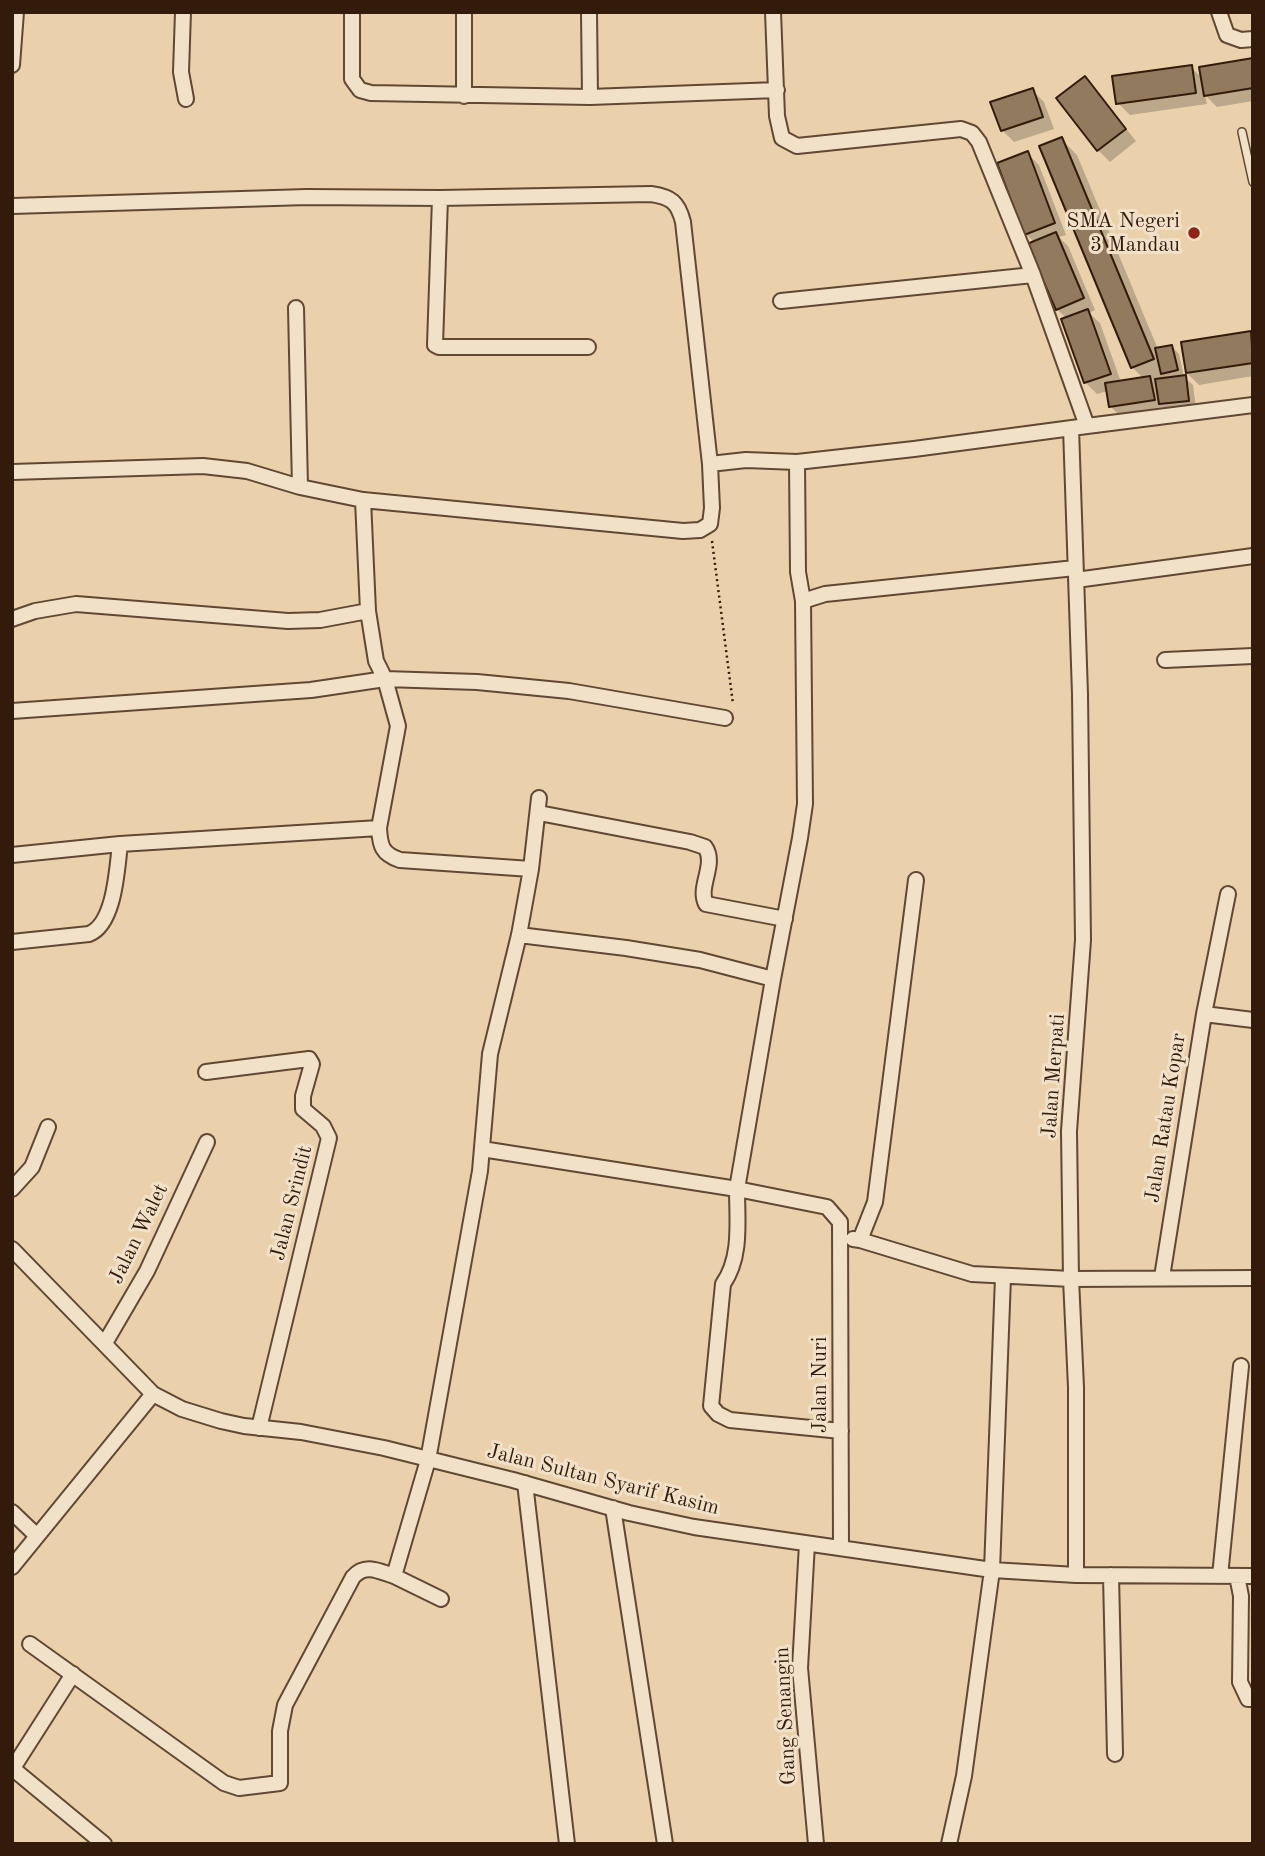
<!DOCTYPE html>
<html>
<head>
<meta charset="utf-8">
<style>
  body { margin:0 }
  #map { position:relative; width:1265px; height:1856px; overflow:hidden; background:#ead1ac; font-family:"Old Standard TT",serif }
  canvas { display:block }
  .frame { position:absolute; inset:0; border:14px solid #331b0c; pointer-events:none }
</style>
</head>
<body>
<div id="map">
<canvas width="1265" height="1856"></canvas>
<div class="frame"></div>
</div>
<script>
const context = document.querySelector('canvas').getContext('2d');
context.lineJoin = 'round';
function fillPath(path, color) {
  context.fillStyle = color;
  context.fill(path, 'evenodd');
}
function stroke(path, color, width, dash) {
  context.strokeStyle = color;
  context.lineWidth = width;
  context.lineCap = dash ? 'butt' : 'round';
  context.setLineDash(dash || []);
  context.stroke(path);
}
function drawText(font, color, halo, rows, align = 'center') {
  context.font = font + ' "Old Standard TT",serif';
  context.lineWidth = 6;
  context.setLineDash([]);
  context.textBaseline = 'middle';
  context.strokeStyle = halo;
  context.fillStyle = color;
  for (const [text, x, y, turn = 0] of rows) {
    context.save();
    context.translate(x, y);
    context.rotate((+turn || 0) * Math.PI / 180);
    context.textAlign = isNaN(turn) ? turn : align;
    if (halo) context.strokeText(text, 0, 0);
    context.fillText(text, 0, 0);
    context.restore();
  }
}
fillPath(new Path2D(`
  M1253 60V101L1217 107 1205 95 1207 104 1130 115 1118 103 1191 67 1202 78Z
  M1085 78 1136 141 1110 162 1098 150Z
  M1032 90 1044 102 1054 129 1014 142 1002 130Z
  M1061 139 1077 155 1158 349 1171 346 1179 354 1184 377 1193 385 1196 408 1168 411 1164 407 1118 414 1110 406 1108 391 1097 394 1085 382 1067 319 1057 309 1035 243 1026 234 1027 153 1039 165 1066 235 1059 237 1068 246 1095 310 1089 313 1100 323 1121 382 1144 379 1132 367Z
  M1250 333 1253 336V376L1199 385 1187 373Z`), '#0003');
const building = new Path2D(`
  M1253 58V88L1204 96 1199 67Z
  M1192 65 1196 93 1116 104 1112 76Z
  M1085 76 1126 129 1097 151 1056 98Z
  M1033 88 1043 117 1001 131 990 102Z
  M1062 137 1154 359 1131 368 1039 146Z
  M1028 151 1055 223 1024 235 997 163Z
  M1056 232 1084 298 1056 310 1027 244Z
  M1088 309 1111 374 1084 383 1061 319Z
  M1251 331 1253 363 1186 373 1181 342Z
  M1172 345 1178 370 1161 374 1155 348Z
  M1186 375 1189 401 1159 404 1155 379Z
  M1150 376 1155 400 1109 407 1105 383Z`);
fillPath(building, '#927a5f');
stroke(building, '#331b0c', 2);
const lane = new Path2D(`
  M1242 132 1253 182`);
const street = new Path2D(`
  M183 12 181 72 186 99
  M352 12V79L360 90 371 93 590 97 777 90
  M464 12V96
  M589 12 590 97
  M773 12 777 116 782 138 797 146 961 129 972 133 979 142 1033 275 1087 426 1253 405
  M1219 12 1227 35 1241 40 1253 39
  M12 65 16 12
  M440 198 435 345 439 347H588
  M12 206 307 197 440 198 651 194C671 197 678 202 683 222L710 464 746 460 797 462 914 449 1087 426
  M781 301 1033 275
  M296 308 300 487
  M1071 428 1080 694 1083 940 1069 1131 1071 1279 1076 1387V1575
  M797 462 798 572 803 601 825 594 1075 568
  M12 472 203 466 247 471 300 487 363 500 683 531 700 530 710 524 712 508 710 464
  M1076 580 1253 556
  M803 601 805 804 800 838 773 979 737 1189 827 1207 840 1222 841 1548
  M12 619 35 611 76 604 288 621 320 620 368 611
  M1165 660 1253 656
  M12 711 311 690 385 679 477 682 569 691 725 718
  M539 813 690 842 705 847C717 864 697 887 706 904L785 919
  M379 828C380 846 382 854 400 860L531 869
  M12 855 120 844 379 828 398 726 385 679 376 661 368 611 363 500
  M519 935 626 948 700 960 773 979
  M12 942 89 934C115 924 117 868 120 844
  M1204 1014 1228 894
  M206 1072 309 1059 312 1064 303 1096V1109L323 1126 329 1138 259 1428
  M482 1149 737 1189C737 1221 742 1257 723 1284L711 1406 718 1414 730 1420 841 1431
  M12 1189 32 1167 48 1127
  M853 1239 860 1240 875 1202 916 880
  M860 1240 972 1274 1071 1279 1253 1278
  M12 1249 153 1394 182 1409 221 1421 244 1426 301 1432 384 1448 513 1480 629 1513 694 1527 992 1570 1076 1575 1253 1576
  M1162 1277 1204 1014 1253 1020
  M105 1343 147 1271 207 1142
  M525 1483 567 1844
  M613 1508 665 1844
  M12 1512 37 1536
  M807 1544 800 1668 816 1844
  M12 1567 153 1394
  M1111 1575 1115 1754
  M394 1576 441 1599
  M1220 1576 1241 1366
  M1237 1576 1241 1596 1240 1682 1248 1699H1253
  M30 1644 224 1783 239 1788 280 1783V1731L285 1705 353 1577C365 1563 379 1571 394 1576L428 1460 480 1171 490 1054 519 935 531 869 539 798
  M12 1768 104 1844
  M13 1768 73 1674
  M949 1844 964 1776 992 1570 1003 1277`);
stroke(lane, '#614834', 10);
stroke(street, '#614834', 18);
stroke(new Path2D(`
  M712 541 733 704`), '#331b0c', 2.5, [2, 3.5]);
stroke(lane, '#f1e1c9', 7);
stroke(street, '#f1e1c9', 14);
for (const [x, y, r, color] of [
  [1194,233,7,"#8f2418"]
]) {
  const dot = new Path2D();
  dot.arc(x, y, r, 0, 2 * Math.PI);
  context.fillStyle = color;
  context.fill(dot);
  stroke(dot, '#f1e1c9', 2.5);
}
drawText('21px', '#331b0c', '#f1e1c9', [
  ["SMA Negeri",1180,221],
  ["3 Mandau",1180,245]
], 'right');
drawText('21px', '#331b0c', '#f1e1c9', [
  ["Jalan Merpati",1054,1076,-86],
  ["Jalan Ratau Kopar",1166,1118,-81],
  ["Jalan Srindit",292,1203,-76],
  ["Jalan Walet",139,1234,-64],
  ["Jalan Nuri",820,1385,-90],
  ["Jalan Sultan Syarif Kasim",603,1480,14],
  ["Gang Senangin",786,1716,-93]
]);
</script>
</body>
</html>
